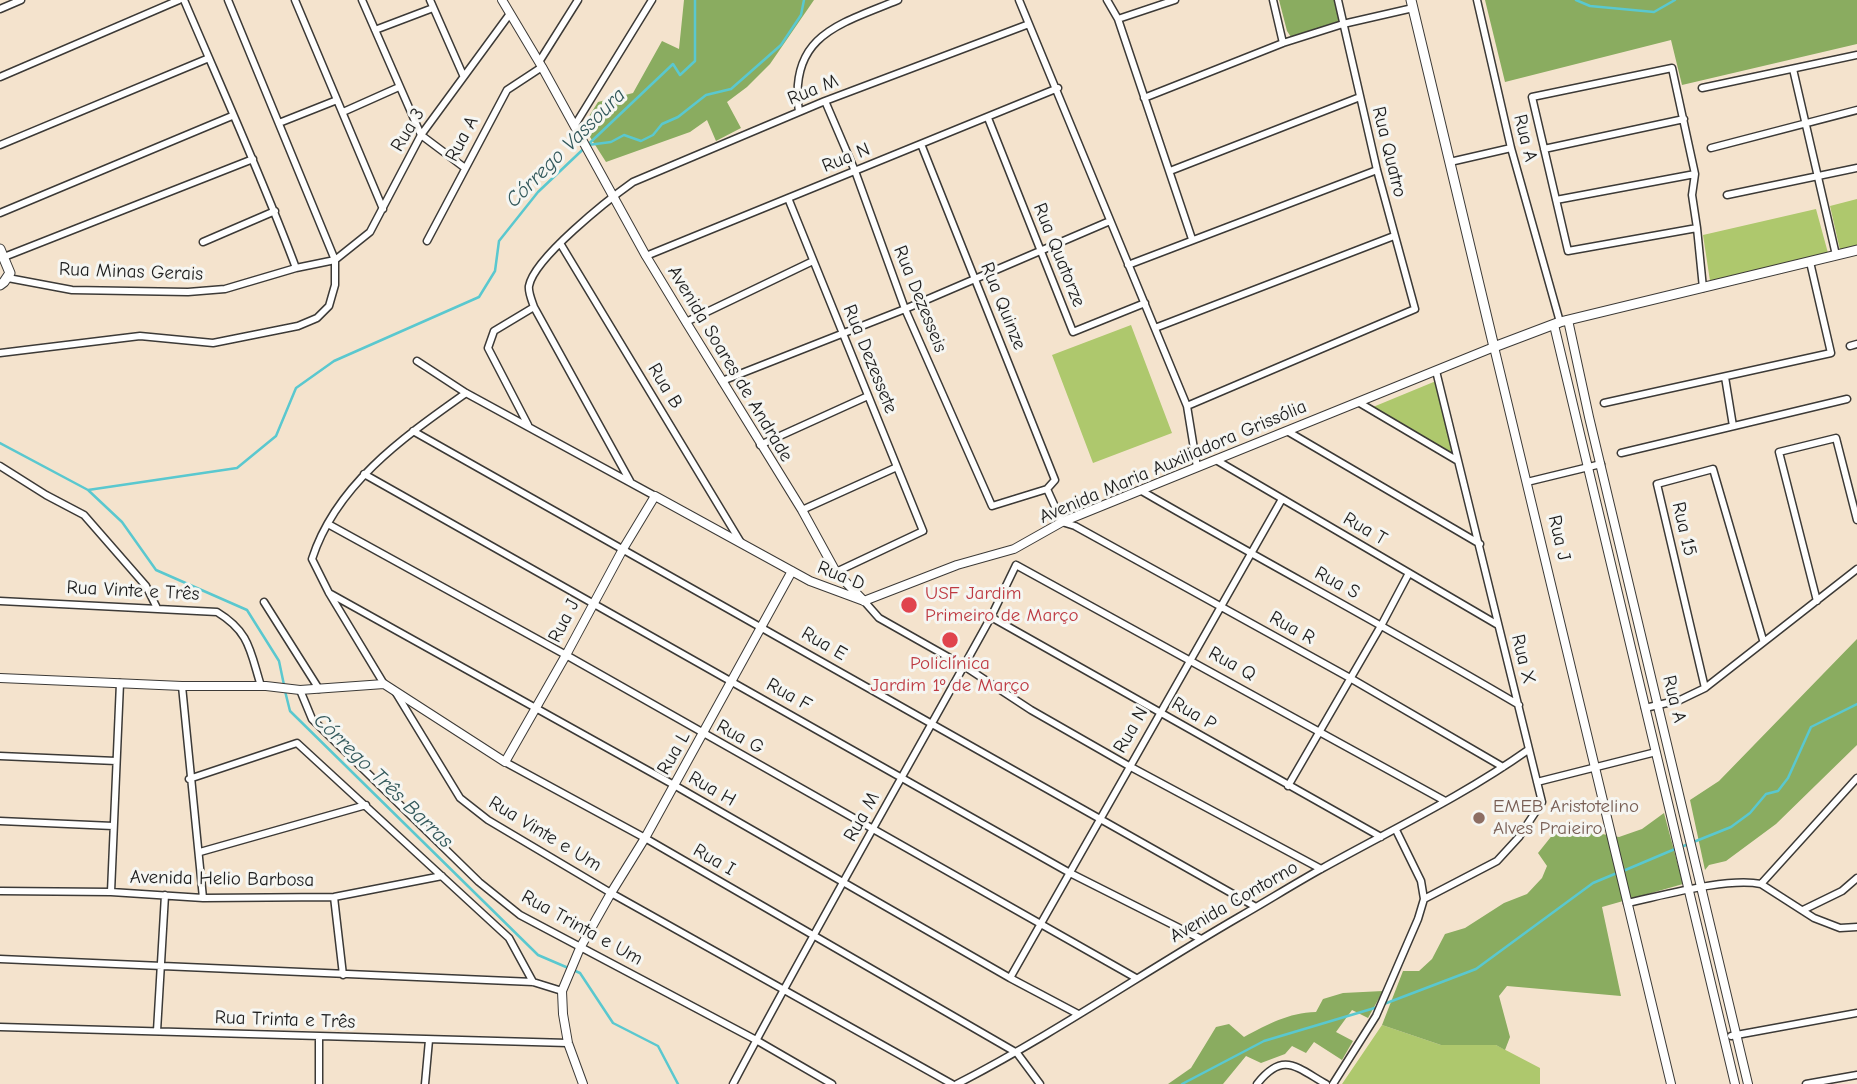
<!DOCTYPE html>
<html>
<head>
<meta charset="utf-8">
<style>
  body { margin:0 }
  canvas { display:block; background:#f4e3cd }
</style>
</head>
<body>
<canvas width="1857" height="1084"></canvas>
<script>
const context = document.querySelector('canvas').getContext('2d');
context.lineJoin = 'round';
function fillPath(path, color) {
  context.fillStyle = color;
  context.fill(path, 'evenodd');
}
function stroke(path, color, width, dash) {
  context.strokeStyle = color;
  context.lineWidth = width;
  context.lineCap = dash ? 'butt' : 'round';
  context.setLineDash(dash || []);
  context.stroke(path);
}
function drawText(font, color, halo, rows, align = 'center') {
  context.font = font + ' "Comic Neue",sans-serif';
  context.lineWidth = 6;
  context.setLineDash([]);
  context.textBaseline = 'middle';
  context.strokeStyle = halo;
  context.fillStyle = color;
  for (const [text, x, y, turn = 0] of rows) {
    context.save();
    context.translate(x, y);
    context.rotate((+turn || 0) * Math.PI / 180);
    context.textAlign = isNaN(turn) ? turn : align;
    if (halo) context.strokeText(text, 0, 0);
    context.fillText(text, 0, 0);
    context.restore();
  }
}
fillPath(new Path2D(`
  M1857 199V246L1840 250 1830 206Z
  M1816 209 1828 253 1710 281 1703 235Z
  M1131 325 1172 433 1093 463 1052 355Z
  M1436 381 1454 455 1373 407Z
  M1382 1025 1441 1045H1496L1540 1068V1084H1342Z`), '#aec86d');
fillPath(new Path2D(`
  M684 0H814L770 64 747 87 727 102 741 128 716 141 707 120 690 132 606 162 583 126 598 102 633 93 662 41 679 49Z
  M1279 0H1334L1339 21 1291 37 1287 31Z
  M1485 0H1857V44L1682 85 1671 40 1505 82Z
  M1857 639V745L1776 824 1726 861 1709 865 1705 870 1690 800 1719 781Z
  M1664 813 1683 884 1602 907 1621 996 1507 986 1499 996 1510 1037 1505 1050 1496 1045H1441L1382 1025 1403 971H1419L1432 959 1445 934 1465 928 1504 903 1527 894 1542 878 1547 866 1538 853 1554 833 1586 827 1602 834 1619 837 1642 829Z
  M1383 991 1368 1018 1352 1010 1336 1032 1353 1041 1342 1060 1314 1042 1306 1053 1292 1046 1285 1054 1261 1063 1246 1056 1223 1084H1168L1191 1068 1216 1027 1229 1024 1244 1037C1268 1024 1288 1013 1316 1012L1323 999 1343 993Z`), '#8aac60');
stroke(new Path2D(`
  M1576 0 1590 6 1654 12 1675 0
  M588 145 611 142 624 135 641 141 653 135 662 124 678 117 706 95 731 89 781 45 801 15 804 0
  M0 443 88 490 122 522 156 570 247 610 279 661 284 685
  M88 490 237 468 276 436 296 388 334 361 479 297 495 271 499 241 538 192 673 64 680 75 695 61V0
  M285 691 290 711 538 955 580 973 613 1023 658 1046 678 1084
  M1681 847 1731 827 1750 813 1766 794 1778 791 1788 778 1811 727 1857 704
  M1623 871 1675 849
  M1384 1004 1476 969 1593 883 1617 873
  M1182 1084 1264 1041 1378 1007`), '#5ac8cf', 2.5);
const minor = new Path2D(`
  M184 0C222 89 262 177 296 268
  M295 0 383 209
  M362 0 421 135 465 168
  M430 0 463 75
  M1019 0 1187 406 1197 467
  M1107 0 1118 19 1192 239
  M1273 0 1283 43
  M1477 0 1511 148 1560 322
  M0 9 21 0
  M1118 19 1175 0
  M375 30 433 8
  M539 62 578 0
  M1793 69 1836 255
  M0 77 179 0
  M1702 88 1857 55
  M1144 98 1283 43 1343 24 1413 8
  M825 101 855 171 905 309 992 506 1047 489 1055 480 921 144
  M343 112 399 87
  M799 112C788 35 840 24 898 0
  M988 118 1073 332 1145 303
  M279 123 337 100
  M575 125 652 0
  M0 145 209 58
  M1711 148 1857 110
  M1544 149 1684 119
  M1450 162 1511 148
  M1170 171 1360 97
  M1727 195 1857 168
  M788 198 923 531 836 572
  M1556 200 1695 174
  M0 213 232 116
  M1697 228 1568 251 1532 97 1672 68 1695 174 1692 195 1697 228 1703 288
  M427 241 507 90 542 67
  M203 242 275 211
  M560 243 740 541
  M646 256 1058 88
  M4 257 253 159
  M1128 265 1377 170
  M8 278 72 290 188 292 225 289 296 268 335 260 370 232 421 135 509 15
  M686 322 813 261
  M1155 328 1394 236
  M1850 346 1857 344
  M0 353 140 336 213 343 298 326 317 318 329 306 335 285V260L228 0
  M417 361 466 393 655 496
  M1725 377 1733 426
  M722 381 905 309 1110 221
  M1358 402 1458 461
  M1604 403 1831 353 1810 262
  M1187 406 1415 309 1377 170 1338 0
  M528 425 488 348 494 331 534 307
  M413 431 1256 907
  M1287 431 1480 544
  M760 445 868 396
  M1621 453 1847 399
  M1216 460 1498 625
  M0 466 46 495 84 515 146 586 157 608
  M364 474 1070 873 1201 939
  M630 481 534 307C532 301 528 292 529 286 534 258 609 199 633 182L825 101 1029 24
  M1527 482 1601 464
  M1047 489 1062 522 1075 526 1350 678 1503 767
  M1140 490C1266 563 1394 631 1519 705
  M802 510 897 467
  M328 524 566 655 1136 978
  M1016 565 1445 801
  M329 593 674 785 1010 978 1078 1014
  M0 601 217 612C250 632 250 651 261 686
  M864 601 879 618 964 666 1031 710 1129 766 1321 869
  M1817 601 1779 452 1836 438 1857 520
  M264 602 319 689
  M991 617 1381 837
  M384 684 329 593 312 559C336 484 404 437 466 393
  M182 686 203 898
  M1705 688 1657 484 1713 469 1763 640
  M300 690 312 719 479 882 520 915 756 1040 832 1084
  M396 693 460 798 488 820 611 893 952 1084
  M1645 708 1680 700 1705 688 1857 569
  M0 756 116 761
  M505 762 645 838 1017 1053 1040 1084
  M189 779 297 743 509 938 533 982
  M1537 782 1656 752
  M1288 786 1382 624 1409 573
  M0 821 113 826
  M200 852 366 805
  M1761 884 1814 918 1840 928 1857 927
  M0 891 111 892 203 898 334 897 442 876
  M111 892 120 683
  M334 897 343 975
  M1424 899 1497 861 1519 837 1542 802 1436 371
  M1627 903C1661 896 1727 877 1761 884L1857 778
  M1803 910 1842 891 1857 878
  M0 959 533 982 562 991
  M1010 978 1282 499
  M0 1027 568 1043
  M157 1031 165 895
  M1731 1036 1857 1013
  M319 1084V1037
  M425 1084 429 1040
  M733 1084C816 927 905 773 991 617L1016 565
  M957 1084C1054 1034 1144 972 1239 917 1267 901 1294 884 1321 869 1391 830 1463 796 1528 750
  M1257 1084C1283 1051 1296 1067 1326 1084
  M1333 1084 1376 1016 1418 919 1424 899 1421 881 1396 830
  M1806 1084 1857 1075`);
const tertiary = new Path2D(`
  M502 0 542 67 646 256 686 322 802 510 836 572 862 599
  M1568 320 1589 417 1748 1084
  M1554 325 1735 1084
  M864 601 957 565 1014 549 1062 522 1494 347 1671 1084
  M0 678 182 686H266L300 690 384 684 505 762 566 655 623 549 655 496 810 581 864 601
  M583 1084 568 1043 563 1014 562 991 580 948 611 893 645 838 792 571`);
const secondary = new Path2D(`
  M1411 0 1494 347 1560 322 1857 250
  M0 249 10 273 4 282 0 285`);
stroke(minor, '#3c3a37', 9);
stroke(tertiary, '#3c3a37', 10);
stroke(secondary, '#3c3a37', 11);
stroke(minor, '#fff', 6);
stroke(tertiary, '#fff', 8);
stroke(secondary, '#fff', 9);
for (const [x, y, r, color] of [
  [909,605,9,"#e0444e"],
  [950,640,9,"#e0444e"],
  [1479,818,7,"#8d6e63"]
]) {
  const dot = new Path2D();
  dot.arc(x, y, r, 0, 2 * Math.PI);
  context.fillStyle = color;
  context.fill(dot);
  stroke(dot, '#f6f6f2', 2.5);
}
drawText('19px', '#1c1c1c', '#f6f6f2', [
  ["Rua M",813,90,-22],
  ["Rua 3",408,130,-59],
  ["Rua A",1525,138,76],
  ["Rua A",462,139,-62],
  ["Rua Quatro",1389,152,76],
  ["Rua N",846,158,-22],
  ["Rua Quatorze",1059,255,68],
  ["Rua Minas Gerais",131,272,2],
  ["Rua Dezesseis",920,299,68],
  ["Rua Quinze",1003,306,68],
  ["Rua Dezessete",870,359,68],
  ["Avenida Soares de Andrade",730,364,59],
  ["Rua B",665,386,59],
  ["Avenida Maria Auxiliadora Grissólia",1173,462,-23],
  ["Rua T",1365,529,30],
  ["Rua 15",1684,529,77],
  ["Rua J",1559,538,77],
  ["Rua D",841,576,22],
  ["Rua S",1337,583,28],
  ["Rua Vinte e Três",133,591,3],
  ["Rua J",564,621,-63],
  ["Rua R",1292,628,29],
  ["Rua E",824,644,30],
  ["Rua X",1523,659,76],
  ["Rua Q",1232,664,29],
  ["Rua F",789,695,29],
  ["Rua A",1674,699,76],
  ["Rua P",1194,714,30],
  ["Rua N",1131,730,-60],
  ["Rua G",740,737,29],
  ["Rua L",674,753,-60],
  ["Rua H",712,789,30],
  ["Rua M",862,817,-61],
  ["Rua Vinte e Um",545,834,31],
  ["Rua I",714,860,30],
  ["Avenida Helio Barbosa",222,879,1],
  ["Avenida Contorno",1234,902,-30],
  ["Rua Trinta e Um",582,928,29],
  ["Rua Trinta e Três",285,1020,2]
]);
drawText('19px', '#be3a42', '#f6f6f2', [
  ["USF Jardim",925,594],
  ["Primeiro de Março",925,616],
  ["Policlínica",950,664,"center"],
  ["Jardim 1º de Março",950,686,"center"]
], 'left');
drawText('19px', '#785e54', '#f6f6f2', [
  ["EMEB Aristotelino",1493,807],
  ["Alves Praieiro",1493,829]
], 'left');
drawText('italic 21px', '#32585b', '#f6f6f2', [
  ["Córrego Vassoura",566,148,-45],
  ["Córrego Três Barras",383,781,44]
]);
</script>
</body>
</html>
